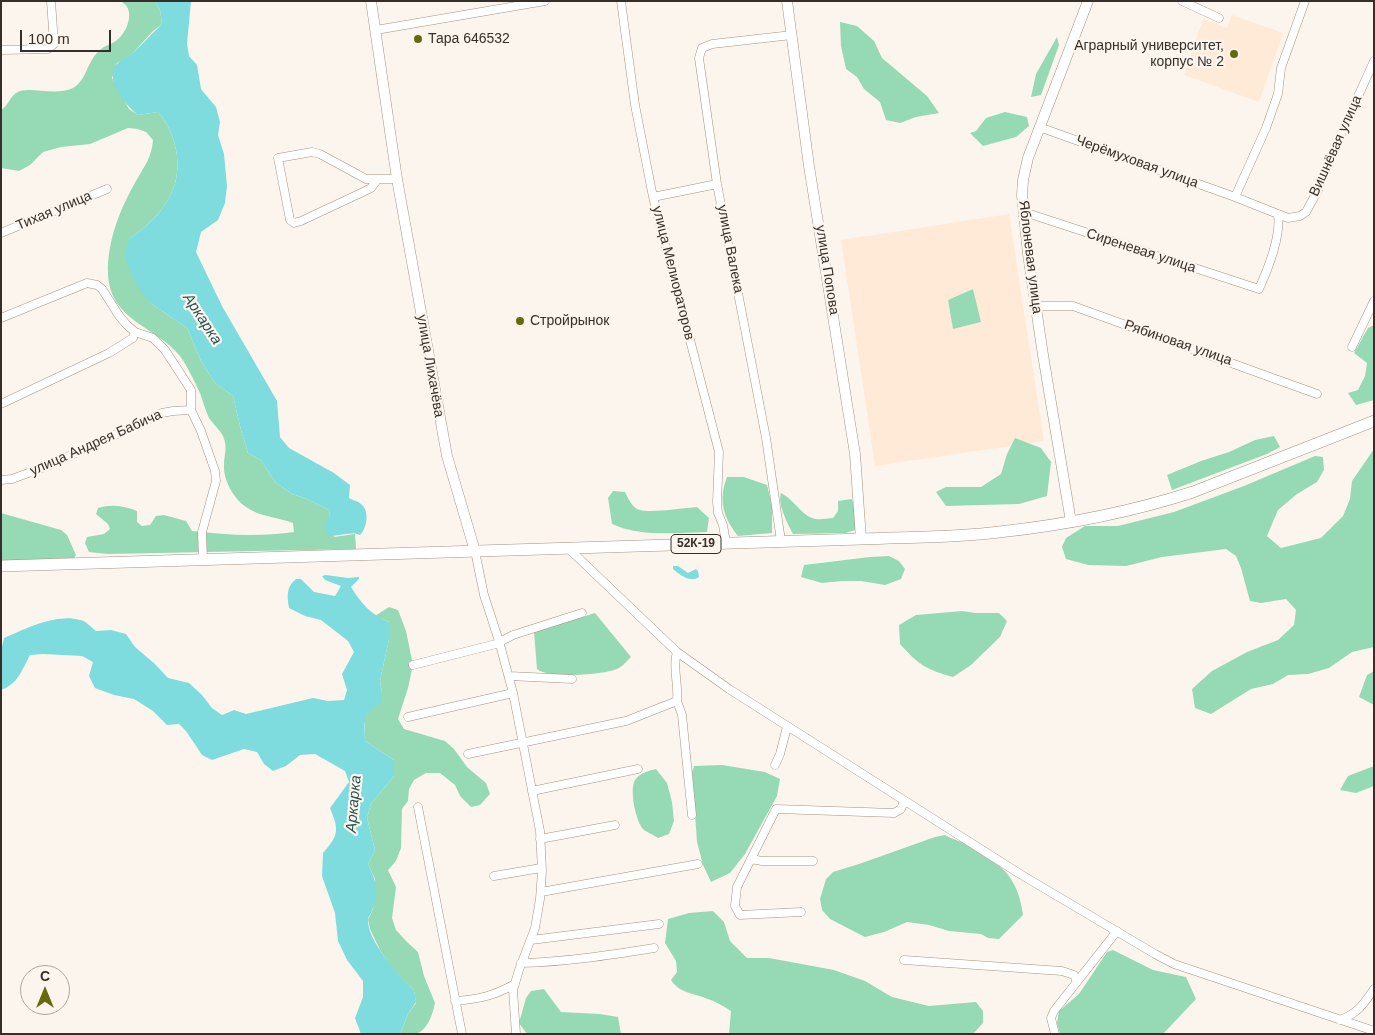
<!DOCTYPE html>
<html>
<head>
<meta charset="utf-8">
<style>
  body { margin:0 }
  #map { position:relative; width:1375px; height:1035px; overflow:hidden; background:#fcf5ee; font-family:Helvetica,sans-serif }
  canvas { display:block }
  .frame { position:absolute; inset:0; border:2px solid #362f29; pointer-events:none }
  .north { position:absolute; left:20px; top:965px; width:50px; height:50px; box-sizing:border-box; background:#fcf5ee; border:1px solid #ada69f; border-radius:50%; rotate:0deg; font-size:14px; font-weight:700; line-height:20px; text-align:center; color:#362f29 }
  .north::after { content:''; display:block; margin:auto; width:18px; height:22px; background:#666a0a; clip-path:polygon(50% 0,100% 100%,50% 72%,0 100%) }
  .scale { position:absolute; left:20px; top:30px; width:91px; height:22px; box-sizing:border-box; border:2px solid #362f29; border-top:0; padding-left:6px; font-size:15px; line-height:18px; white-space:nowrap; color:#362f29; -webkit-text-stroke:4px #fcf5ee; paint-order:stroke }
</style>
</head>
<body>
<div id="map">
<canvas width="1375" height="1035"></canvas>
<div class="frame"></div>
<div class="north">С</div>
<div class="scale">100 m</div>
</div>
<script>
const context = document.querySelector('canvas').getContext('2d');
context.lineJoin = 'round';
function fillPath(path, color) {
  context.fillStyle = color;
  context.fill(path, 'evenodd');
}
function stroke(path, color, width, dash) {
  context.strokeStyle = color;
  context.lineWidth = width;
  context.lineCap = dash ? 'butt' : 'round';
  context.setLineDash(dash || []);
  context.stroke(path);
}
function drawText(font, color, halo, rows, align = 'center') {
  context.font = font + ' Helvetica,sans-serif';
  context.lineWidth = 4.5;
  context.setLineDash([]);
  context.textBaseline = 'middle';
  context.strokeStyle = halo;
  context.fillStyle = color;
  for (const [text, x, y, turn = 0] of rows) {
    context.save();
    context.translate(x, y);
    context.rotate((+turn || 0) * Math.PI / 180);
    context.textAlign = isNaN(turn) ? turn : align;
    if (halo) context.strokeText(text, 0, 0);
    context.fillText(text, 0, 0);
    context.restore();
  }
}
fillPath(new Path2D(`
  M1232 15 1283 33 1259 102 1184 75 1203 19 1227 28Z
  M1009 214 1044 441 875 466 841 240Z`), '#feead7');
fillPath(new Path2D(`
  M119 1H155L160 10 162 24 152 32 133 53 117 63 112 78 129 109 138 115 158 112C168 123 173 136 176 150 184 189 160 218 129 239L152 304 187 328 201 361 215 383 233 396 241 430 248 453 261 460 275 482 292 494 307 499 329 510 330 515 328 520 334 537 355 534 356 549 108 554 89 552 85 543 87 537 104 534 110 529 108 524 96 514 98 508C111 504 125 506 137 511V522L142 526 150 525 156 516 164 515 186 521 192 531C225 535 261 537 294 532L293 523C278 517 260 517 246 507 234 499 223 480 224 465 224 454 228 448 223 436 219 429 213 424 209 418 205 410 203 401 200 393 196 384 186 364 180 356 156 326 110 321 108 274 107 241 120 209 136 181 144 167 152 157 153 140L146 132 138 129 128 128 90 144 61 147 43 152 30 165 19 171 1 168V110C8 106 10 97 16 93 28 85 54 97 73 88 87 80 87 61 99 51 104 45 113 44 118 39 129 30 136 6 119 1Z
  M840 22 857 26 874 41 882 58 927 96 939 113 916 117 900 123 886 120 880 102 864 89 857 77 846 69 841 46Z
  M1057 37 1059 45 1041 95 1031 97 1036 74Z
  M1005 112 1027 117 1029 126 1016 137 983 146 970 133 976 131 986 118Z
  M973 289 981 322 953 329 948 300Z
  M1374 325V400L1356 405 1348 393 1358 390 1365 376 1367 363 1354 353 1368 328Z
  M1274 436 1280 447 1267 454 1172 490 1167 475 1201 461 1229 452 1255 440Z
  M1015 438 1041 448 1051 462 1047 496 1019 504 946 506 936 492 946 487H981L1001 474 1007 454Z
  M1374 449V647L1352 652 1329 668 1308 674 1288 675 1273 684 1251 689 1211 714 1195 708 1192 689 1212 671 1247 652 1278 640 1294 625 1296 610 1286 599 1261 603 1250 601 1241 568 1236 556 1226 549 1162 557 1126 566 1088 565 1066 559 1062 547 1066 538 1085 526H1118L1174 512 1244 486 1315 456 1323 457 1324 470 1317 482 1297 494 1278 510 1267 536 1281 548 1321 538 1343 516 1350 499 1352 481Z
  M727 477H744L767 485 772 505V533L738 536C723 517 718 500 727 477Z
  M613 491 625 492C628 498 632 508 640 510 651 513 684 508 697 507L709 518 707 532C677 533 640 537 612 524L608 498Z
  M781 493C795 500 802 517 816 519 822 520 828 518 833 518L838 511V501L852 499 856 513 855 530 846 533 793 534C788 524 777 504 781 493Z
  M1 513 61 530 67 535 76 555 74 558 1 561Z
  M889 556 899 561 905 569 901 579 885 585 861 581H842L822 583 801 577 804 565 870 557Z
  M389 607 398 610 406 631 413 665 408 688 398 719 404 729 445 741 454 749 467 767 486 783 490 794 480 805 471 807 460 796 455 785 440 773H426L414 780 409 789 408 801 402 809 401 848 396 861 388 870 396 887 392 918 396 930 407 942 418 952 424 976 435 1003C433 1013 428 1030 416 1034 412 1035 404 1034 400 1034L408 1014 416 1003 414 990 402 979 389 964 380 950 370 929 368 920 373 909 375 879 368 864 375 850 367 818 371 804 394 776V760L365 741V716L382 693 380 681 389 639V622L375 616Z
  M962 611 976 613H999L1007 621 1000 637 971 665 953 677C925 669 919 665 900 644L899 625 916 615Z
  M595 613 631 657C627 661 622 667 617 669 602 675 548 679 537 669L534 632Z
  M1374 671V705L1359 697 1367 675Z
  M722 765 765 772 780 779 777 796 745 854 730 873 711 882 703 865 697 842 692 772 694 766Z
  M1374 766V786L1356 793 1340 790 1348 776Z
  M656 769 667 783 672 802 674 821 669 834 658 838C654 835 648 833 644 830 636 823 629 790 635 780 640 773 648 771 656 769Z
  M945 835C952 839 960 841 967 845 1000 862 1018 876 1023 915L999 939 988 938 981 934 949 931 929 925 907 922 884 932 865 937 830 919 822 910 820 899 826 879 833 872 859 864 935 837Z
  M713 911 724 922 730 941 747 958H769L834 970 865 981 892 997 929 1006 976 1002 983 1011V1023L973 1034H729L731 1011C723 1006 715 1001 705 998 693 993 679 993 671 980L677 972 676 961 665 943 668 919 689 913Z
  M1113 950 1153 970 1186 977 1196 999 1163 1034H1060L1057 1023 1059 1011 1079 994 1107 952Z
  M544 989 561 1012 600 1014 618 1017 621 1034H527L519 1023 526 998 531 991Z`), '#95dab4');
fillPath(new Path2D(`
  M155 1H191L187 44 189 56 197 65 201 89 216 107 220 122 218 135 224 154 227 186 225 203 218 220 201 232 196 252 222 306 277 401 280 437 289 448 334 473 350 485 349 498C352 500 358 501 361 504 370 511 367 528 360 535 350 531 338 537 328 536L324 525 330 515 329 510 307 499 292 494 275 482 261 460 248 453 241 430 233 396 215 383 201 361 187 328 152 304 138 287 128 266 125 254 129 239C160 218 184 189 176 150 173 136 168 123 158 112L138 115C126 106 102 77 118 63 122 58 129 56 134 52 144 43 152 33 162 24L160 10Z
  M673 566H678L688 573 696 569 698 571 699 577C690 583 680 575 673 569Z
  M326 575 348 578 359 577V579L351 587C361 603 371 615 389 622V639L380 681 382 693V703C361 713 365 720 365 741L394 760V776L371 804 367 818 375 850 368 864C376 881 379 890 373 908 372 912 369 916 368 919 366 939 400 978 414 990L416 1002 408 1014 400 1034H361L355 1018 363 997V981L347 960 338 941 335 913 322 876 323 853C339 835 339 830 330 808L349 782 345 771 315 754 300 755 286 766 273 771 264 764 257 752 244 749 212 760 202 755 186 731 179 724 167 725 153 711 134 699 114 695 95 688 89 676 93 662 82 656 43 654 30 655C22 670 18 684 1 690V651L4 638C25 629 57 613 80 620 86 621 91 627 96 631L111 630 126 634 135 647 155 664 168 678 189 683 202 695 212 708 222 715 234 710 246 714 313 698 328 701 344 700 347 690 342 674 354 652 348 641 321 620 305 616 289 608C287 596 286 587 296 579H301L314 592 335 596 341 586 325 580 322 576Z`), '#7fdcde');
const street = new Path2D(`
  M621 1 635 105 653 197 719 452 717 502 718 513 723 525 726 543
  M1182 1 1219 18
  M376 30 545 1
  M1 50 48 49 54 44 51 1
  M1039 127 1235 197 1288 218 1300 216 1306 212 1318 190 1328 163 1374 61
  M377 180 371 188 363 192 301 221 294 223 290 220 278 158 312 152 320 154 366 179H397
  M653 197 717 184
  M1235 197 1266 128 1278 94 1281 68 1305 1
  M1024 212 1259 289C1268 269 1281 237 1278 215
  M1 233 107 189
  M1036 306H1073L1317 394
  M1 318 87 283 97 285 102 289 120 317 127 325 135 332 153 338 165 350 191 390V410L201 431 215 471 216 481 202 532 203 560
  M1352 347 1374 301
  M1 404 109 353 133 338 135 332
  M1 480 12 479 50 465 162 413 173 411 191 410
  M781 541 766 438 717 184 699 58 702 48 712 44 792 35
  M568 548 677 652 729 689 1020 874 1155 954 1174 964 1374 1031
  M475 551 484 595 499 641 513 693 540 831 542 871 540 899 535 928 519 970 513 990 516 1034
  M413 665 496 644 513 635 582 613
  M509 676 572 679
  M677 701 682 715 692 815
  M408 717 513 693
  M468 754 626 721 677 701C679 684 672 669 677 652
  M775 765 780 754 787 727
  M532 791 638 769
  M418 807 462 1034
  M540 839 615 825
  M751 859 762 861H813
  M494 876 541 868
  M541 892 698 864
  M801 912 740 915 735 906 737 887 776 809 894 813 901 809 904 801
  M531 940 659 924
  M904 960 1062 971 1074 975 1077 982
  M521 963C566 962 610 955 654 948
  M455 1001C480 999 493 996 515 984
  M1340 1020C1358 1013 1363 1005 1374 989
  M1055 1034 1051 1018 1054 1011 1117 931`);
const secondary = new Path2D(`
  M371 1 397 179 447 456 475 551
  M787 1 809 166 855 454 861 539
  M1071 522 1043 355 1028 254 1022 195 1023 180 1028 158 1088 1`);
const primary = new Path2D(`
  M1 566 861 539C907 537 953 538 999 532 1064 525 1131 512 1193 492L1374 421`);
stroke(street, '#a49282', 9);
stroke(secondary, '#a49282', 11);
stroke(primary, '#a49282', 12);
stroke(street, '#fff', 8);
stroke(secondary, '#fff', 10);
stroke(primary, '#fff', 11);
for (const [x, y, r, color] of [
  [418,39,5,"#666a0a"],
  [1234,54,5,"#666a0a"],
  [520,321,5,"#666a0a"]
]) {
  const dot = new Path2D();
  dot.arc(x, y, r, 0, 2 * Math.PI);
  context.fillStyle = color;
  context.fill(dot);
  stroke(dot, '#fcf5ee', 2);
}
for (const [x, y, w] of [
  [696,544,50]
]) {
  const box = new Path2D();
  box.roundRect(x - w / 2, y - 9.5, w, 19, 4);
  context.fillStyle = '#fcf5ee';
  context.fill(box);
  stroke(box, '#362f29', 1);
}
drawText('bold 12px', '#362f29', null, [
  ["52К-19",696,544]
]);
drawText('14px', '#362f29', '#fcf5ee', [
  ["Тара 646532",428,39],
  ["Аграрный университет,",1224,46,"right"],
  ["корпус № 2",1224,62,"right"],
  ["Стройрынок",530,321]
], 'left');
drawText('14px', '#362f29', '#fcf5ee', [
  ["Вишнёвая улица",1336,146,-66],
  ["Черёмуховая улица",1137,162,20],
  ["Тихая улица",54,211,-23],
  ["улица Валека",730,249,79],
  ["Сиреневая улица",1141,251,18],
  ["Яблоневая улица",1030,257,83],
  ["улица Попова",827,270,81],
  ["улица Мелиораторов",673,273,76],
  ["Рябиновая улица",1178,343,19],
  ["улица Лихачёва",430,366,80],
  ["улица Андрея Бабича",96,443,-24]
]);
drawText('italic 15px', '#275152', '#fcf5ee', [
  ["Аркарка",202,319,57],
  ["Аркарка",354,804,-85]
]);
</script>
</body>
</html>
